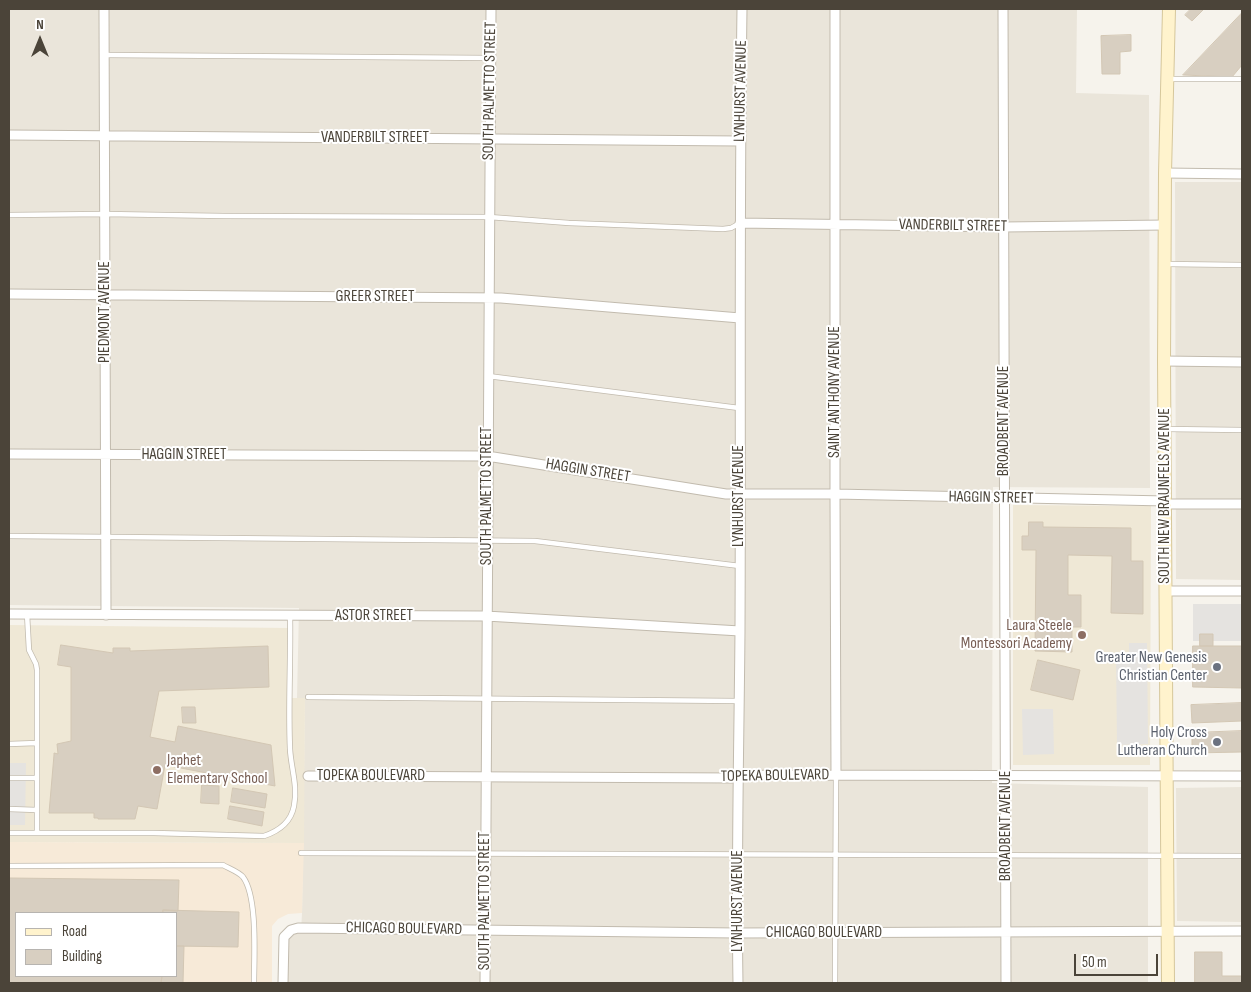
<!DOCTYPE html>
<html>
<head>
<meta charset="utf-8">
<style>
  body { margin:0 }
  #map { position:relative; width:1251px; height:992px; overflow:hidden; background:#f6f3ec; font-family:"Sofia Sans Condensed",sans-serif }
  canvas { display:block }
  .frame { position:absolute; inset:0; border:10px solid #4b4439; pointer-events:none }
  .legend { position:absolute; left:15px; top:912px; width:162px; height:65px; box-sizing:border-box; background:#fff; border:1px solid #b7b4b0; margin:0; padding:6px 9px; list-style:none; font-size:15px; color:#4b4439 }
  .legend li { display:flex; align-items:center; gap:10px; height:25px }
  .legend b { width:25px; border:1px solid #b7b4b0 }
  .north { position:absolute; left:15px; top:15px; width:50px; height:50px; -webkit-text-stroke:4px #fff; paint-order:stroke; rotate:0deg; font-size:14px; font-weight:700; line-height:20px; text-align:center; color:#4b4439 }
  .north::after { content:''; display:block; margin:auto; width:18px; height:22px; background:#4b4439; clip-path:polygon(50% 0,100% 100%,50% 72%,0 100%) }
  .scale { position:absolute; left:1074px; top:954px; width:84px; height:22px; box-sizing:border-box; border:2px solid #4b4439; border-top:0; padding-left:6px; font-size:15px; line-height:18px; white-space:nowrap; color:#4b4439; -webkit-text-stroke:4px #fff; paint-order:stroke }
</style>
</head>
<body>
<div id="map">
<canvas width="1251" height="992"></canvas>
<div class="frame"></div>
<ul class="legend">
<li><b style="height:6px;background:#fff3cd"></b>Road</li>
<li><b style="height:14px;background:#d8cfc1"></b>Building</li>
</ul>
<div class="north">N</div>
<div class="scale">50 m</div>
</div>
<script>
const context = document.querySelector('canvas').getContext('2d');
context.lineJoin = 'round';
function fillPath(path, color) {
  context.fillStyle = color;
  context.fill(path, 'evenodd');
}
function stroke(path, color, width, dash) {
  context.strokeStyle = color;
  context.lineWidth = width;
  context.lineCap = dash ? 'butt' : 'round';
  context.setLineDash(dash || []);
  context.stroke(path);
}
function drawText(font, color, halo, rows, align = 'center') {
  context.font = font + ' "Sofia Sans Condensed",sans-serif';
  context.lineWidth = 4;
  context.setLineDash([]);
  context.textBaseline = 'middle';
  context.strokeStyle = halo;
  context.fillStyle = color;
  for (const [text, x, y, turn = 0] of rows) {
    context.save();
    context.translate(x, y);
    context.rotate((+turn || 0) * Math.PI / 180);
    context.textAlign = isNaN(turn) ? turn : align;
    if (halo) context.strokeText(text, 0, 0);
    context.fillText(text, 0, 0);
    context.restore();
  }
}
fillPath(new Path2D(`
  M9 9H1077L1076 93 1149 95 1150 488 993 487 992 783 1148 787V983H288V941L291 935 301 933 302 913 305 699 297 698 299 608 9 605Z
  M1175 182H1242V580L1176 579Z
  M1242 787V922L1177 921 1176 788Z`), '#eae5da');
fillPath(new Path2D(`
  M9 842 304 843 302 913 288 914 278 919 272 926V983H9ZM16 913H176V976H16Z`), '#f7ead8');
fillPath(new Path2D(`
  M1013 505 1151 506 1150 765H1013Z
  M9 625 290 628V698H305L304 843 9 842Z`), '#efe8d6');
fillPath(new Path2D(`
  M1193 604H1242V641H1193Z
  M1129 643H1147L1148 744 1117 745 1116 655H1129Z
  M1022 709H1053L1054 754 1023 755Z
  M9 763H26L25 825H9Z`), '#e5e3e0');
const building = new Path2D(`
  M1191 9H1204L1192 21 1185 15Z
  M1242 13V65L1232 77 1183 75Z
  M1131 35V51L1120 52V74H1102L1101 36Z
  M1029 522H1043V527L1131 528V561H1143V614L1111 613 1112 556 1068 555V595H1081V627H1072V652L1035 651 1036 550H1022V536H1028Z
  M1200 634H1213V646H1200Z
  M61 645 113 653V648H130V651L268 646 269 687 159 691 150 737 175 742 178 726 271 745 275 786 165 765 157 809 138 806 135 819H98V818H94V813H49L54 755V753L58 754 57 744 71 741V667L58 665Z
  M1193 646H1242V688L1193 687Z
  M1038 660 1080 670 1073 700 1031 690Z
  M1242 703V721L1192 723 1191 705Z
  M182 707H195L196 723H183Z
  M1242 731V752L1192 753V733Z
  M202 785 219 786V804L201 803Z
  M233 788 267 794 265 808 231 802Z
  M230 806 264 812 262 826 228 819Z
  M9 878 179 880 178 911 163 910V913H16V976H162L161 983H9Z
  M163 910 239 912 238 947 176 946V913H163Z
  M176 946H184L183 983H161L162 976H176Z
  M1195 952H1222V976H1242V983H1195Z`);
fillPath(building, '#d8cfc1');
stroke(building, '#d3c7b4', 1);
const lane = new Path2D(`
  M105 55 491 58
  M1169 79H1242
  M9 215 105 214 224 216 489 217 569 223 723 229 731 228 740 223
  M1166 264 1242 265
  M488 376 739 408
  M1166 429 1242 430
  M9 536 535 541 740 566
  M27 614 29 650 36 664 37 670V743
  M308 697 738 701
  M9 744 37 743V833H9
  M9 778H37
  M9 809 37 810
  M37 833H154L264 836C279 831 291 822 294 806 298 786 291 768 290 749 288 705 291 660 290 615
  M301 853 1242 856
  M9 866 223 865C228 868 239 872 243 877 258 897 254 958 254 983
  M835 983 836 775`);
const street = new Path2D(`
  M104 9 106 615
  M835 9V494L836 775
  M1003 9 1006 983
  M9 135 740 141
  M1165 173 1242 174
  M740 223 1004 227 1165 225
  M9 294 501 298 740 318
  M1164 361 1242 362
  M9 454 487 456 726 494H835L1166 501
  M1166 504H1242
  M1165 591H1242
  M9 614 486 616 740 631
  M308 776 737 778 740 775 1242 776
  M283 983 284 937 291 930 298 928 737 933 1242 931
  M485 983 491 9
  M738 983C736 866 739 748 740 631 741 423 739 216 742 9`);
const secondary = new Path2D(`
  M1168 983 1164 361 1165 173 1169 9`);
stroke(lane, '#c2bbae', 6);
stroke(street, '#c2bbae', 11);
stroke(secondary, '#d6c79b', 14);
stroke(lane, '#fff', 4.5);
stroke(street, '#fff', 9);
stroke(secondary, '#fff3cd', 12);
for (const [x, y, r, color] of [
  [1082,635,5,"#8d6e63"],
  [1217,667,5,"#6b7280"],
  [1217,742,5,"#6b7280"],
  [157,770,5,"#8d6e63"]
]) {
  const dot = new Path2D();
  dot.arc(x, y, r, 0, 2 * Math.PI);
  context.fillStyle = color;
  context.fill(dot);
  stroke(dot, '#fff', 2);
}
drawText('16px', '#4b4439', '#fff', [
  ["SOUTH PALMETTO STREET",490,91,-89],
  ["LYNHURST AVENUE",741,91,-89],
  ["VANDERBILT STREET",375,138],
  ["VANDERBILT STREET",953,226,1],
  ["GREER STREET",375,297],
  ["PIEDMONT AVENUE",105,312,-90],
  ["SAINT ANTHONY AVENUE",835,392,-90],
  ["BROADBENT AVENUE",1004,421,-90],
  ["HAGGIN STREET",184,455],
  ["HAGGIN STREET",588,471,9],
  ["SOUTH PALMETTO STREET",487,496,-90],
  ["LYNHURST AVENUE",739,496,-90],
  ["SOUTH NEW BRAUNFELS AVENUE",1165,496,-90],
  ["HAGGIN STREET",991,498,1],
  ["ASTOR STREET",374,616],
  ["TOPEKA BOULEVARD",371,776],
  ["TOPEKA BOULEVARD",775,776,-1],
  ["BROADBENT AVENUE",1006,826,-90],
  ["SOUTH PALMETTO STREET",485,901,-90],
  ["LYNHURST AVENUE",738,901,-90],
  ["CHICAGO BOULEVARD",404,929,1],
  ["CHICAGO BOULEVARD",824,933]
]);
drawText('16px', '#785e54', '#fff', [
  ["Laura Steele",1072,626],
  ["Montessori Academy",1072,644],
  ["Japhet",167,761,"left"],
  ["Elementary School",167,779,"left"]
], 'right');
drawText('16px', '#5b616d', '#fff', [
  ["Greater New Genesis",1207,658],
  ["Christian Center",1207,676],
  ["Holy Cross",1207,733],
  ["Lutheran Church",1207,751]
], 'right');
</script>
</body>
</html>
